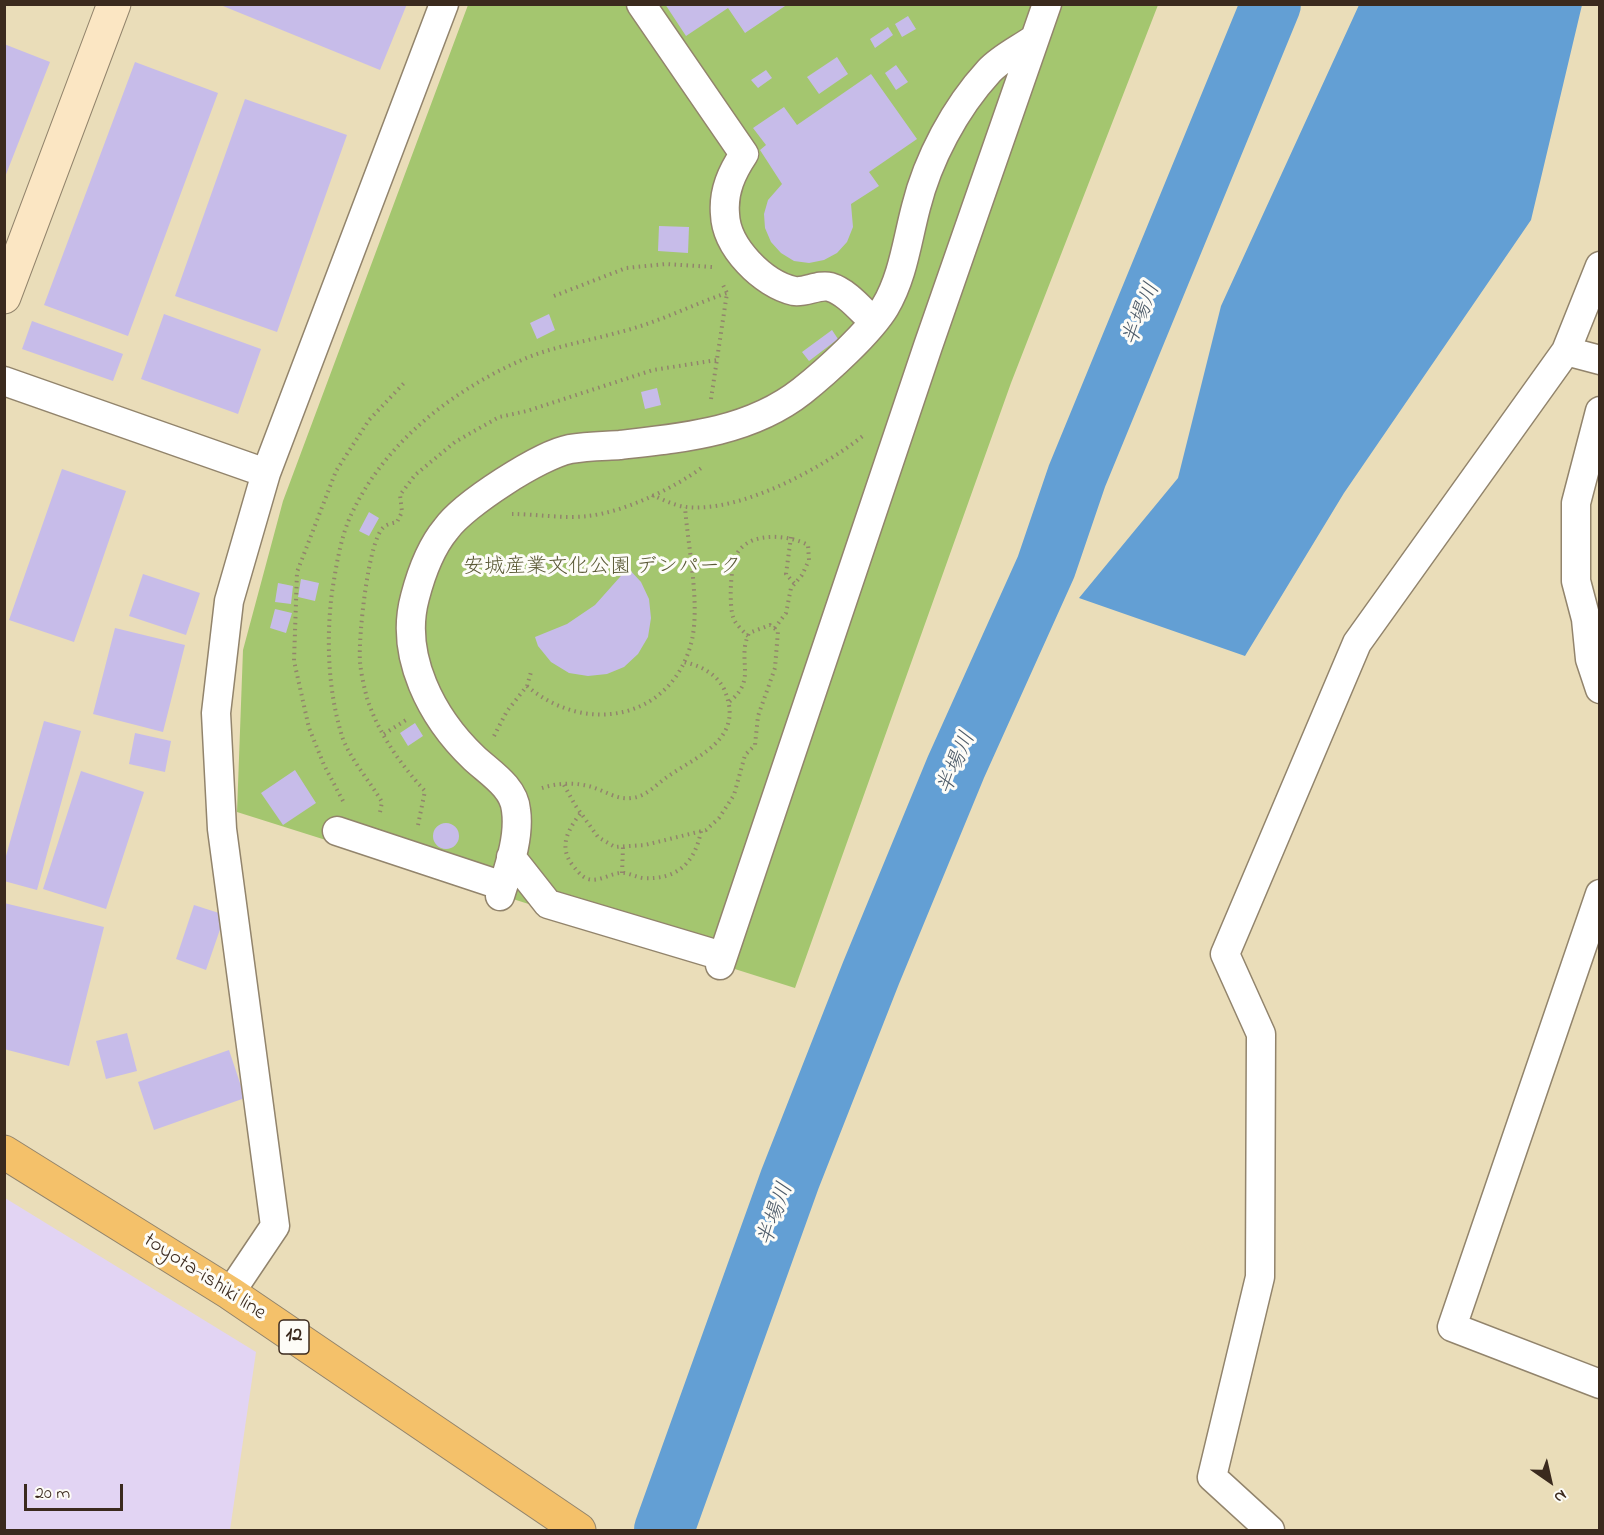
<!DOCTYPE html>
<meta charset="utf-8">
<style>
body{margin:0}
#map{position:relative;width:1604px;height:1535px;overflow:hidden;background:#eaddb9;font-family:"Indie Flower",sans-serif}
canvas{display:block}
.frame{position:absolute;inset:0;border:6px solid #3b2a1e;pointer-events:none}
.north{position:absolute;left:1520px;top:1451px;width:60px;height:60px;-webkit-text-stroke:4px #fdfcf7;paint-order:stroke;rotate:146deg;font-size:16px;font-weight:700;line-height:24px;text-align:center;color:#3b2a1e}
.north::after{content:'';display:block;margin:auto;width:21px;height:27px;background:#3b2a1e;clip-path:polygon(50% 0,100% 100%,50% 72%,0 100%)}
.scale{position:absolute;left:24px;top:1484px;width:99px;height:27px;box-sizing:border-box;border:3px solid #3b2a1e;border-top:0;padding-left:8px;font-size:18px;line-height:21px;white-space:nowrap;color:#3b2a1e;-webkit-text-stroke:4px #fdfcf7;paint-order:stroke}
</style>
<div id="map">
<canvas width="1604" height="1535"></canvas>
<div class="frame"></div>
<div class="north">N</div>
<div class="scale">20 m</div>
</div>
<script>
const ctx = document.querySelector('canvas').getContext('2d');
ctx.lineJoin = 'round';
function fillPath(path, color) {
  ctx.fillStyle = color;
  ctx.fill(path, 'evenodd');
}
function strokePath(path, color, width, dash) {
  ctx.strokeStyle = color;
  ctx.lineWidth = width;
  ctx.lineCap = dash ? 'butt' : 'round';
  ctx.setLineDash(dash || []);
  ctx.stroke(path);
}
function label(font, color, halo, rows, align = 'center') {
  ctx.font = font + ' "Indie Flower","Klee One",sans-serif';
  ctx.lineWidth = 6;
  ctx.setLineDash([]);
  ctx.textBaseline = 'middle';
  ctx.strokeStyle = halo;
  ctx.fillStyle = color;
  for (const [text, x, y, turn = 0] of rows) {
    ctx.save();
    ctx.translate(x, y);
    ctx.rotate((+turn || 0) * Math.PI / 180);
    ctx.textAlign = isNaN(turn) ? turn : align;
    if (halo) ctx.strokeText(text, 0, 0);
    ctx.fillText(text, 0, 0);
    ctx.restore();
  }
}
fillPath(new Path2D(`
 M5,1198L256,1352L230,1530H5Z`), '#e2d4f3');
fillPath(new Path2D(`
 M468,5H1158L1011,383L795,988L237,812L243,650L283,501Z`), '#a4c66f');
fillPath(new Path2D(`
 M1359,5H1582L1531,220L1344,493L1245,656L1079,598L1178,478L1221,306Z`), '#639fd4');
strokePath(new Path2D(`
 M664,1530L790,1179L871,973L956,767L1046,567L1077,476L1271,4`), '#639fd4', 60);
fillPath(new Path2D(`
 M218,4H407L380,70Z
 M665,4H788L745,33L728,8L686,36Z
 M908,16L916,29L902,37L895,24Z
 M888,27L893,35L875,48L870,39Z
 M4,44L50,62L5,177H4Z
 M837,57L848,74L819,94L807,77Z
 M135,62L218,93L128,336L44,305Z
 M896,65L908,82L896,90L885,73Z
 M766,70L772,78L758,88L751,80Z
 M871,74L917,139L869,172L879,186L851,204L853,227L847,242L837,253L824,260L809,263L794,261L781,253L771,242L765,228L764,214L768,200L782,184L760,150L766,145L753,128L784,107L797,125Z
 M245,99L347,135L277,332L175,296Z
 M659,226L689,227L688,253L658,251Z
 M164,314L261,349L238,414L141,379Z
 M549,314L555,330L537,339L530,323Z
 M32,321L123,354L113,381L22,349Z
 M832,330L838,339L809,361L802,352Z
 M657,388L661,405L645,409L641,392Z
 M62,469L126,491L74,642L9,620Z
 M369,512L379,518L369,536L359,531Z
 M628,568L641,582L649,599L651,618L648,637L638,654L624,667L607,674L588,676L569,673L551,662L538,646L535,637L567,624L595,605Z
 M143,574L200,593L186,635L129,616Z
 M301,579L319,583L315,601L298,597Z
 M278,583L293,586L291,604L275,602Z
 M275,609L292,613L286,633L270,628Z
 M115,628L185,645L163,732L93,714Z
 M44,721L81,731L37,890L4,881V863Z
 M415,723L423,736L408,746L400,733Z
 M135,733L171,741L165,772L129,764Z
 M295,770L316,803L283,825L261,793Z
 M81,771L144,792L106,909L43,889Z
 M433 836a13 13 0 1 1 26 0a13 13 0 1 1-26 0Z
 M4,903L104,927L69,1066L4,1049Z
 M194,905L225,915L206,970L176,959Z
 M127,1033L137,1071L106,1079L96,1041Z
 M229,1050L245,1098L154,1130L138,1082Z`), '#c7bce9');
const street = new Path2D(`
 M641,4L744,154C732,172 723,191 725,214C726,247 763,284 794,291C805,293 819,284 830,287C847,292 861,310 873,321
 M1566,351L1600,360
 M4,381L266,473
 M1600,411L1576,503V581L1586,619L1590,659L1600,689
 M337,831L503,886
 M511,857L548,904L722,956
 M1600,894L1452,1327L1600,1384
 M500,896C508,870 520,838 516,810C514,787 490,773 474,758C432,718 399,656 415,597C421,574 431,547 446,529C464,504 540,455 570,449C586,446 604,446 620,445C683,438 750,432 802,391C826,372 870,332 885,307C903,277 907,241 916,207C928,159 955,108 989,71C1001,58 1020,49 1034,39
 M720,965L928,346L1047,4
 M230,1293L275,1226L222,829L216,713L229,601L266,473L444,4
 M1270,1530L1212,1477L1260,1277L1261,1034L1225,954L1357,643L1566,351L1600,266`);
const secondary = new Path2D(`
 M4,297L114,4`);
const primary = new Path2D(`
 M4,1152L230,1293L579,1530`);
strokePath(street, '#92846c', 31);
strokePath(secondary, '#92846c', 35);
strokePath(primary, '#92846c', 35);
strokePath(new Path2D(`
 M554,296L626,268L666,264L712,267
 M711,399L727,293L722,283
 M652,495C662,499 675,506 686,507C740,513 823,468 864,435
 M512,514C535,514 566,519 588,516C624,512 675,488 704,466
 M791,537L786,574L794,583
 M748,636C743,631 735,624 733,617C729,604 730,564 738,552C752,531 789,535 808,545L809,560L802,575L791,588L786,613L774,629
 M527,686C585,736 673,720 692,640C700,602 688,547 685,507
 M384,734L406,720
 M494,736L507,711L527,686L531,672
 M564,785L575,805L598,837L615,847L645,845L706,830L719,818L734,795L745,755L755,745L758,716L775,668L778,631L770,625L749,633C736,661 758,679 729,702
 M542,788C557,783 576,782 592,787C605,791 617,800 631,798C647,797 657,783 670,775C703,753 745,737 724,689C716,673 699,665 683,662
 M343,801L324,765L309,728L294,661L297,572L336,471L369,420L406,381
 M380,812L382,802C371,783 348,756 342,736C328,691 326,639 332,592C336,568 340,540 350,517C384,443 451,391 524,359C555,346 588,341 620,332C657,323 691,305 727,293
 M580,814C567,831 558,848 574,867C578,872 582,877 588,879C599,882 609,874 620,873C628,872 635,877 643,878C677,880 695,863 701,831
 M418,825L425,791C401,765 378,733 367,698C364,687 361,673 360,662C358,641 368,538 384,527C387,524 393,523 397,522L402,512L400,495L415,475L455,442L499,417L527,411L653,370L717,360
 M622,873L623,847`), '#92846c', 4, [1.5, 4.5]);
strokePath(street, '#fff', 28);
strokePath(secondary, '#fbe6c3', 33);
strokePath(primary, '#f4c16a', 33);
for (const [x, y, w] of [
 [294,1337,30]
]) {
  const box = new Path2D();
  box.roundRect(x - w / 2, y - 17, w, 34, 4.5);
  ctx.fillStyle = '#fdfcf7';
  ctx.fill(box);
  strokePath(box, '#3b2a1e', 1.5);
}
label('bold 20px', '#3b2a1e', null, [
 ["12",294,1337]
]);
label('21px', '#5a5936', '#fdfcf7', [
 ["安城産業文化公園 デンパーク",602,569]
]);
label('21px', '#3b2a1e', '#fdfcf7', [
 ["toyota-ishiki line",204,1278,33]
]);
label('italic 22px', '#4b5967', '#fdfcf7', [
 ["半場川",1143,315,-68],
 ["半場川",958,764,-67],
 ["半場川",777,1215,-70]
]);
</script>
